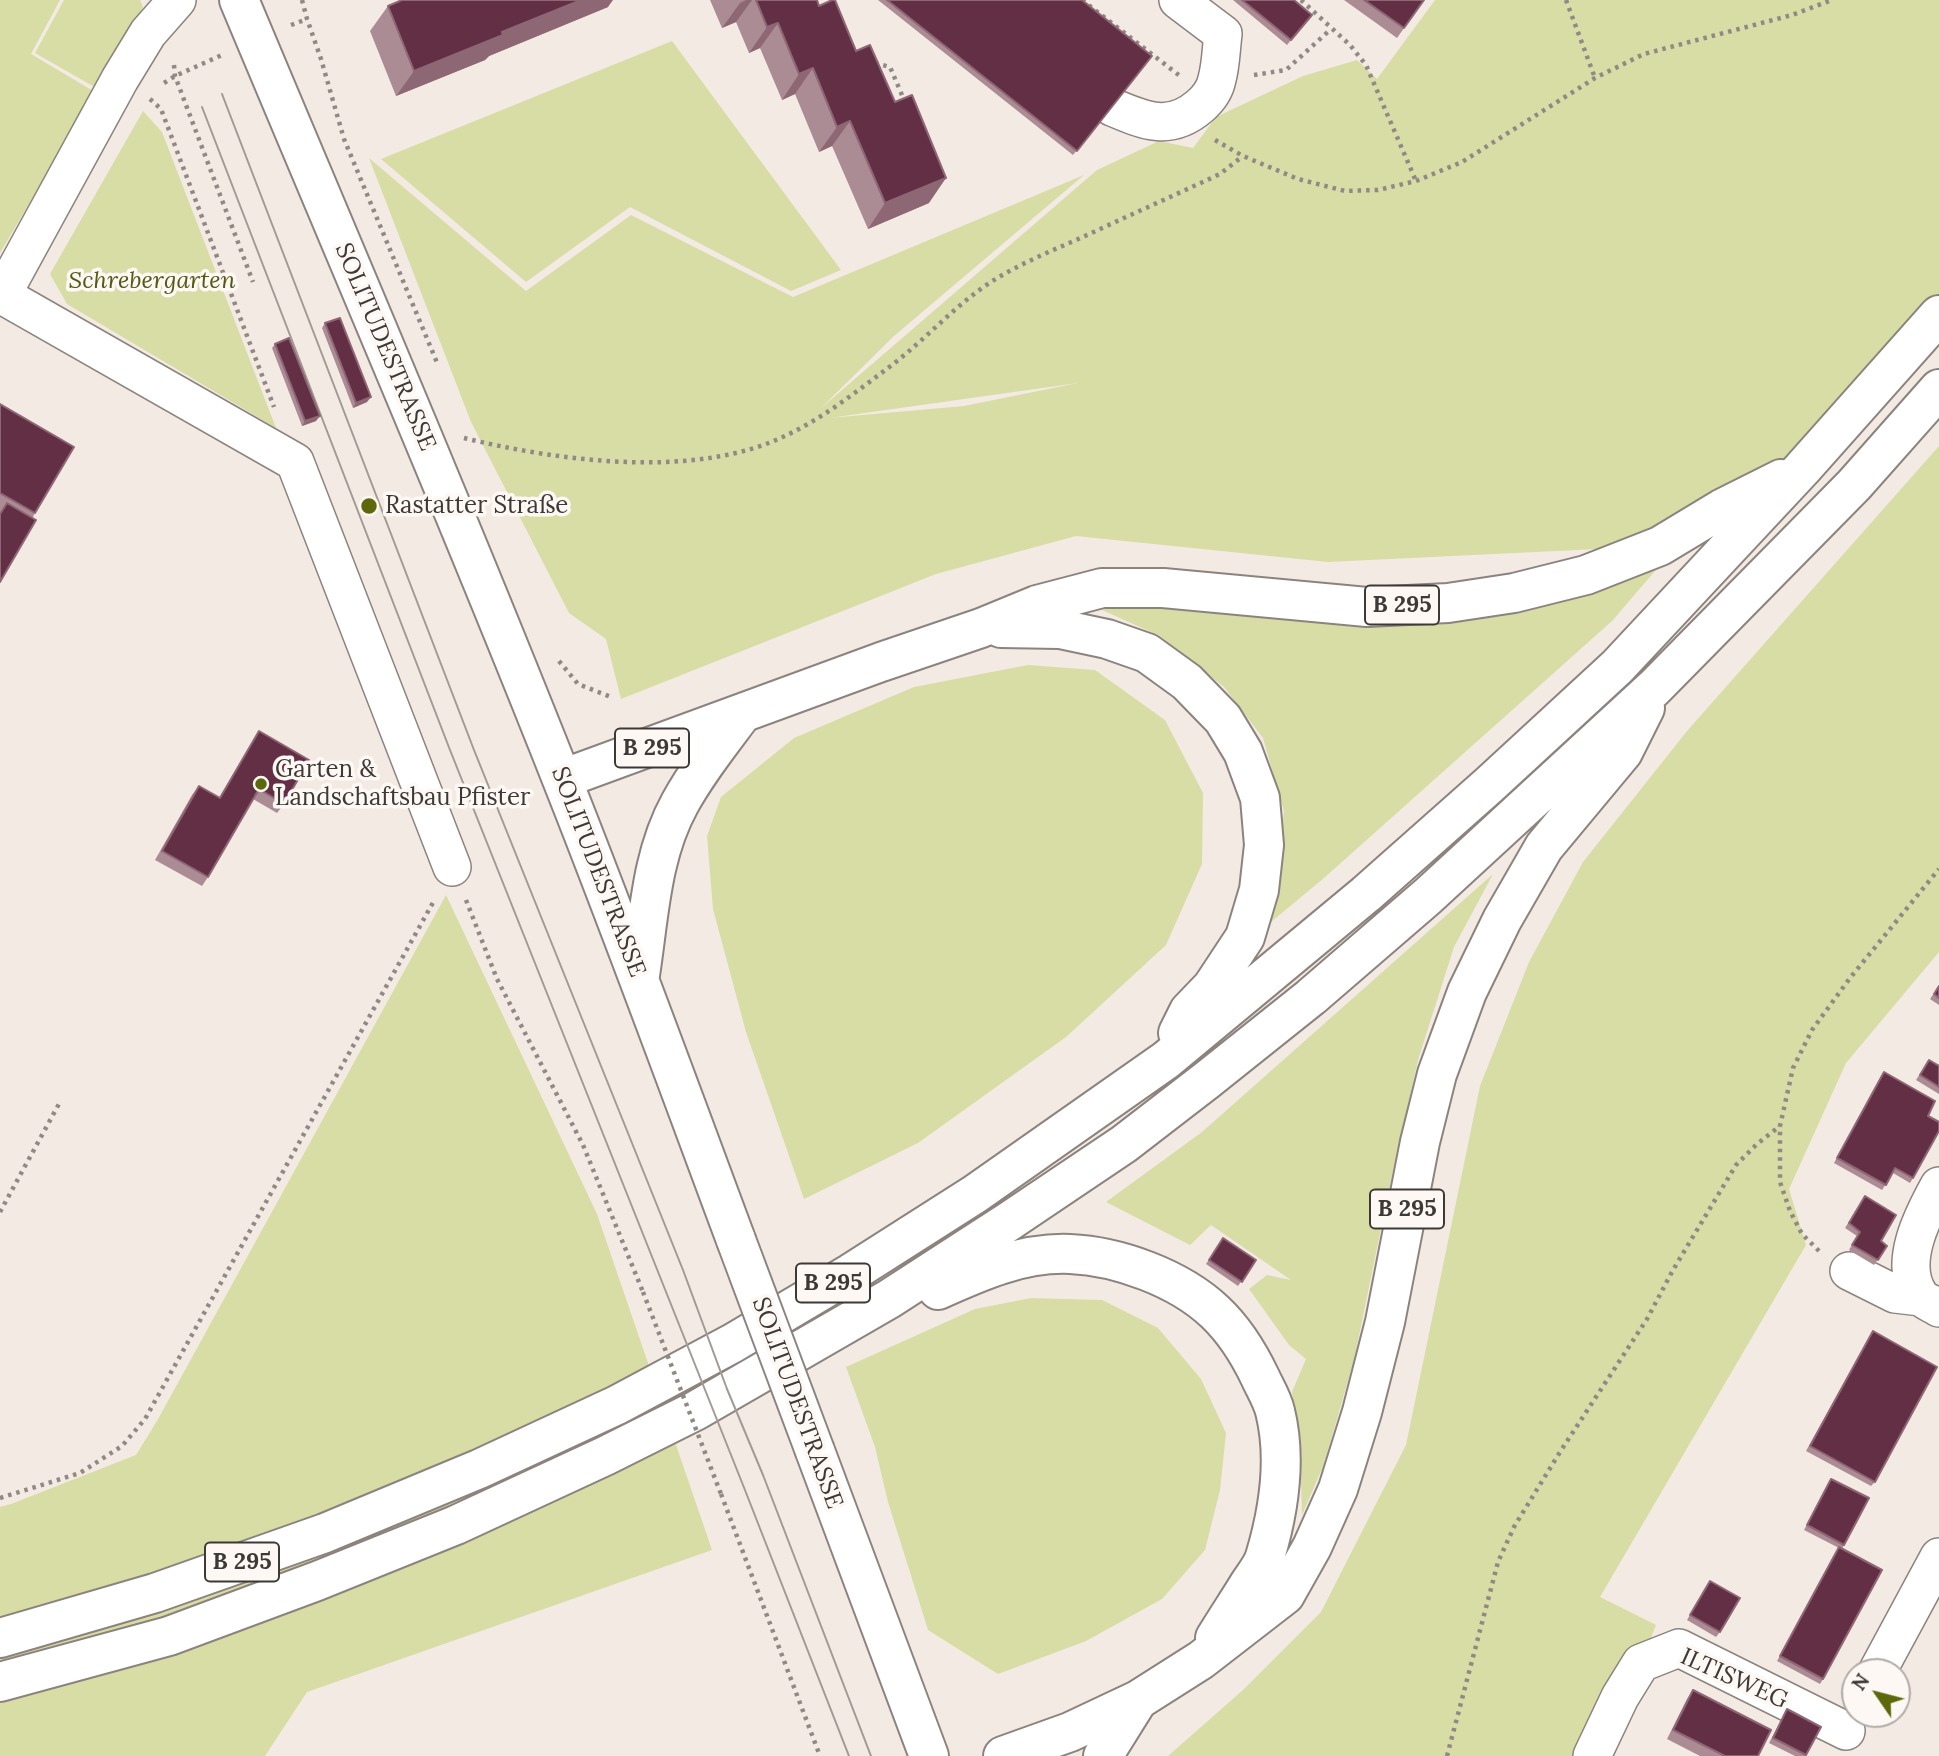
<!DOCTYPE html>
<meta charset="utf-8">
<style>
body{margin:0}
#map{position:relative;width:1939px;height:1756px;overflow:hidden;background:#f4eae4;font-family:Lora,serif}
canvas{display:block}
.north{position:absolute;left:1841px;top:1658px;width:70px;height:70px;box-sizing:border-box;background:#fef8f4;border:2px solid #b1aca8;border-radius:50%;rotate:305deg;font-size:19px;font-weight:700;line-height:28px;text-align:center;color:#3d3936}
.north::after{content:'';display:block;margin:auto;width:24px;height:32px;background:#5d670b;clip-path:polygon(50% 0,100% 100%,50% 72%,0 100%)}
</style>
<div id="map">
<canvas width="1939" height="1756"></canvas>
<div class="north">N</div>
</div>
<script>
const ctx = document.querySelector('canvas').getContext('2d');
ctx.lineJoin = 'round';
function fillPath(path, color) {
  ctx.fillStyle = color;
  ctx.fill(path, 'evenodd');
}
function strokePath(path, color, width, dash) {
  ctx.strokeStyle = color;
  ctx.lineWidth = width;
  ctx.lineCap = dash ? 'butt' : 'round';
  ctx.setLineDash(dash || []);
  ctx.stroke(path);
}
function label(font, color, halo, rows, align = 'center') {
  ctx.font = font + ' Lora,serif';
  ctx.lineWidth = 7;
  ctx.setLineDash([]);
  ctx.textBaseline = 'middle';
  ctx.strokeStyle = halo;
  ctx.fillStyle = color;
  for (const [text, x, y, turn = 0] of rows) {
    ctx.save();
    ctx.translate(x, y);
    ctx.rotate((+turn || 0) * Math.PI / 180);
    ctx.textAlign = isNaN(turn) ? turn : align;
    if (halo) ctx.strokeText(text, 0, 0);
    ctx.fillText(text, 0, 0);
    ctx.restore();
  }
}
fillPath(new Path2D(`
 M0,0H60L31,54L95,92L0,253Z
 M64,0H140L143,7L98,89L35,53Z
 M1435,0H1939V293L1802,469L1660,546L1328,562L1076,536L936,574L621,699L606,639L569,613L471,422L369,158L526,291L631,215L793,297L1084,175L894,336L820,409L1097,170L1159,141L1193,148L1216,117L1303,76L1357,60L1377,79ZM1078,383L964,406L829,418Z
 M672,41L841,270L791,291L630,207L526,282L381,159Z
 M143,111L162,132L276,428L67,304L50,274Z
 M1939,446V952L1846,1063L1789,1189L1806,1245L1600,1597L1656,1625L1641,1663L1596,1756H1168L1243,1690L1321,1612L1406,1445L1480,1086L1529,962L1583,862L1687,731Z
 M1661,564L1612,621L1324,878L1265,927L1275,886L1284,811L1263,738L1224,687L1160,636L1102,610L1136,601L1388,620L1462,621L1575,595Z
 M1028,665L1095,670L1165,720L1203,793L1202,864L1166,945L1066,1037L918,1143L804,1199L746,1032L713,909L707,836L721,797L794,738L914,687Z
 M1493,874L1454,947L1418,1060L1391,1180L1354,1360L1324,1464L1302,1515L1300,1450L1292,1392L1306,1359L1289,1345L1249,1289L1267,1275L1291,1280L1211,1225L1190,1245L1106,1202L1202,1132Z
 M446,895L597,1214L712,1550L307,1692L265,1756H0V1507L11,1504L136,1455L157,1421Z
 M1031,1298L1102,1300L1158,1328L1201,1379L1226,1433L1220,1490L1205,1550L1162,1599L1086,1641L998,1674L928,1630L888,1502L875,1447L846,1367L975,1309Z`), '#d7dda4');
const minor = new Path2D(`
 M177,0L148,33L120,79L2,295L295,462L452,867
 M1112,107C1145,121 1170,132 1200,106C1208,99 1215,90 1217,79C1221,65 1221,49 1223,34L1178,0
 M1939,1186C1923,1215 1897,1264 1920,1296C1924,1301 1933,1304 1939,1308
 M1849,1271L1895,1294L1921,1297
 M1877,1672L1939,1557
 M1592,1756L1620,1697L1641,1663L1679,1648L1846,1731`);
const major = new Path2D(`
 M239,0C348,260 459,519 563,782C623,933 679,1087 736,1240
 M1001,628L1060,629L1107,639L1147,653L1187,682L1223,719L1243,752L1260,798L1264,845L1259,890L1245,937L1212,987L1189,1011L1178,1033
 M562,779L881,662L981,628L1037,605L1102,588H1163L1367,607L1448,603L1514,593L1586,575L1660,546L1723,508L1781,479
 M640,975C649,917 651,855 680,803C697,772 720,743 741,715
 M938,1290C980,1271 1023,1252 1070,1254C1118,1256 1179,1278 1215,1312C1233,1329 1249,1354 1260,1377C1265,1388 1272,1399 1275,1411C1287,1459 1279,1510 1265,1557C1262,1567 1254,1576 1249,1584C1238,1602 1226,1620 1215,1638
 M815,1451L929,1756
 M0,1638L155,1593L325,1533L479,1469L617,1405L733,1343L851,1273L975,1194L1166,1060L1366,894L1489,785L1617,667L1802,469L1939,315
 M0,1682L169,1636L317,1581L456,1525L605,1456L695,1411L889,1299L1008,1222L1124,1144L1207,1080L1311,997L1428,896L1655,687L1854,485L1939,389
 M1003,1756L1070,1732L1138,1700L1201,1660L1285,1595L1312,1547L1338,1489L1362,1412L1385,1322L1420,1142L1437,1074L1467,992L1502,920L1544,847L1623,752L1645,708
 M1103,1756L1138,1700`);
strokePath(minor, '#8d837e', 40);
strokePath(major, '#8d837e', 42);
strokePath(new Path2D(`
 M302,0L307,19L321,59L344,139L438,365
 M1082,0L1180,76
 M1301,0L1350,45L1366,65L1416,181
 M1566,0L1595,78
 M291,25L307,19
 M875,63L890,67L905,102
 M174,65L175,76L253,282
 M1254,75L1286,70L1331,29
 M164,83L175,76L222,55
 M150,99L161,109L274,407
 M1215,140L1243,156L1298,179L1345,191L1378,190L1416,181L1462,162L1595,78L1644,54L1792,15L1832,0
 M464,438C559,461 696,480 787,435C823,418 856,392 888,368C927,339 957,302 999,277C1026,261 1056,249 1085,236C1130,215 1175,195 1220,174L1243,156
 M559,661L578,684L611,697
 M466,900L497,979L583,1145L643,1292
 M0,1212L60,1102
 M1819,1251L1802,1234L1790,1211L1780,1182V1126L1793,1068L1812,1030L1850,978L1939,869
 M721,1494L820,1756
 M0,1498L80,1473L122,1446L145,1419L435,899
 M1447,1756L1498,1562L1514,1527L1560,1452L1647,1319L1673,1270L1736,1165L1757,1144L1780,1126`), '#908985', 4.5, [3.5, 5]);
strokePath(minor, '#fff', 37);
strokePath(major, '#fff', 38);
strokePath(new Path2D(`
 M222,94L474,750L683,1270L727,1389L763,1475L871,1756
 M202,107L450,750L743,1485L849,1756`), '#a19a95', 2);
const majorBridge = new Path2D(`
 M736,1240L815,1451`);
strokePath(majorBridge, '#8d837e', 42, []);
strokePath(new Path2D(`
 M643,1292L721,1494`), '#908985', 4.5, [3.5, 5]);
strokePath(majorBridge, '#fff', 38);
fillPath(new Path2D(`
 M710,0H817L819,6L856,51L929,203L868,229L832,146L819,152L795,94L782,100L760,48L749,53L736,22L722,28Z
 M878,0H1082L1152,56L1073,155Z
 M1233,0H1294L1308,19L1287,45Z
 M1344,0H1424L1397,38Z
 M388,6L608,7L489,56L485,60L396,96L370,31Z
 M325,323L367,402L353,408L322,328Z
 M275,344L316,421L302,426L272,348Z
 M0,404L35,513L0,582Z
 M259,731L284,804L277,813L253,799L208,877L202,886L155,860L192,795L199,786L219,798Z
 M1939,986V1005L1930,999Z
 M1929,1060L1939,1066V1094L1916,1080Z
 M1884,1072L1928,1116L1913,1178L1910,1183L1893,1173L1882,1190L1834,1163Z
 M1865,1196L1881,1241L1887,1246L1874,1265L1849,1250L1857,1236L1845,1228Z
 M1223,1238L1256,1260L1238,1286L1206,1264Z
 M1873,1331L1875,1482L1871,1486L1806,1451Z
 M1831,1479L1844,1545L1842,1549L1823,1679L1820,1684L1777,1661L1839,1548L1804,1530Z
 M1707,1585L1720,1632L1716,1637L1687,1620Z
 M1693,1690L1758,1756H1700L1667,1739L1687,1699Z
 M1787,1709L1821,1727L1805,1756H1795L1769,1743Z`), '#ac8c94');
fillPath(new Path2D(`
 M581,0H613L608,7L489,56L485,60L396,96L414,71L502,32Z
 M746,0H752L736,22L722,28L740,3Z
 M778,23L760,48L749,53L767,27Z
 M813,68L795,94L782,100L799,74Z
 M850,121L832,146L819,152L837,127Z
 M946,178L929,203L868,229L885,203Z
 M371,397L367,402L353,408L356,403Z
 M320,416L316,421L302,426L305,421Z`), '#8e6775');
const building = new Path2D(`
 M402,0H581L502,32L503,35L414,71L388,6Z
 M756,0H817L819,6L832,0H835L856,51L870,45L895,102L912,95L946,178L885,203L850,121L837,127L813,68L799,74L778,23L767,27Z
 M887,0H1082L1152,56L1077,151Z
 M1242,0H1294L1312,15L1291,40Z
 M1364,0H1424L1404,28Z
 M340,318L371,397L356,403L325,323Z
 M289,338L320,416L305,421L275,344Z
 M0,404L74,447L35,513L0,493Z
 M7,503L36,520L0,582V514Z
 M259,731L309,760L284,804L259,789L208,877L162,851L199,786L220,798Z
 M1939,986V998L1934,994Z
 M1929,1060L1939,1066V1087L1920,1075Z
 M1884,1072L1935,1101L1928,1116L1939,1122V1131L1913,1178L1895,1168L1886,1185L1837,1158Z
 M1865,1196L1896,1215L1881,1241L1887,1246L1878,1260L1852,1245L1860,1232L1849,1223Z
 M1223,1238L1256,1260L1242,1282L1209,1260Z
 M1873,1331L1937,1367L1875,1482L1810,1446Z
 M1831,1479L1869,1498L1844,1545L1807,1525Z
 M1839,1547L1882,1570L1823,1679L1780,1656Z
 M1710,1581L1740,1598L1720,1632L1690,1615Z
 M1693,1690L1771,1730L1758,1756H1725L1673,1730Z
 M1787,1709L1821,1727L1806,1755L1773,1738Z`);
fillPath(building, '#632f45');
strokePath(building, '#8e6775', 2);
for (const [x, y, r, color] of [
 [369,506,9,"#5d670b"],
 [261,784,7,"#5d670b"]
]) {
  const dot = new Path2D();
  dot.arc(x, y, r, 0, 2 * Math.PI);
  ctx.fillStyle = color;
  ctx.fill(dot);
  strokePath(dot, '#fef8f4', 2.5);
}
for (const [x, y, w] of [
 [1402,605,74],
 [652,748,74],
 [1407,1209,74],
 [833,1283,74],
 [242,1562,74]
]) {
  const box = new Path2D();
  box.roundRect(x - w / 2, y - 19.5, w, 39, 5);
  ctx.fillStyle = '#fef8f4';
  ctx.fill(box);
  strokePath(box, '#3d3936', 2);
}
label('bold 23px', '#3d3936', null, [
 ["B 295",1402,605],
 ["B 295",652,748],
 ["B 295",1407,1209],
 ["B 295",833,1283],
 ["B 295",242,1562]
]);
label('italic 24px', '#545914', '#fef8f4', [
 ["Schrebergarten",152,281]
]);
label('24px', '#3d3936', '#fef8f4', [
 ["SOLITUDESTRASSE",385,347,67],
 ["SOLITUDESTRASSE",598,872,69],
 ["SOLITUDESTRASSE",797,1403,70],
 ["ILTISWEG",1734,1679,24]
]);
label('24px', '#3d3936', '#fef8f4', [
 ["Rastatter Straße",385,506],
 ["Garten &",275,770],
 ["Landschaftsbau Pfister",275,798]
], 'left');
</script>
